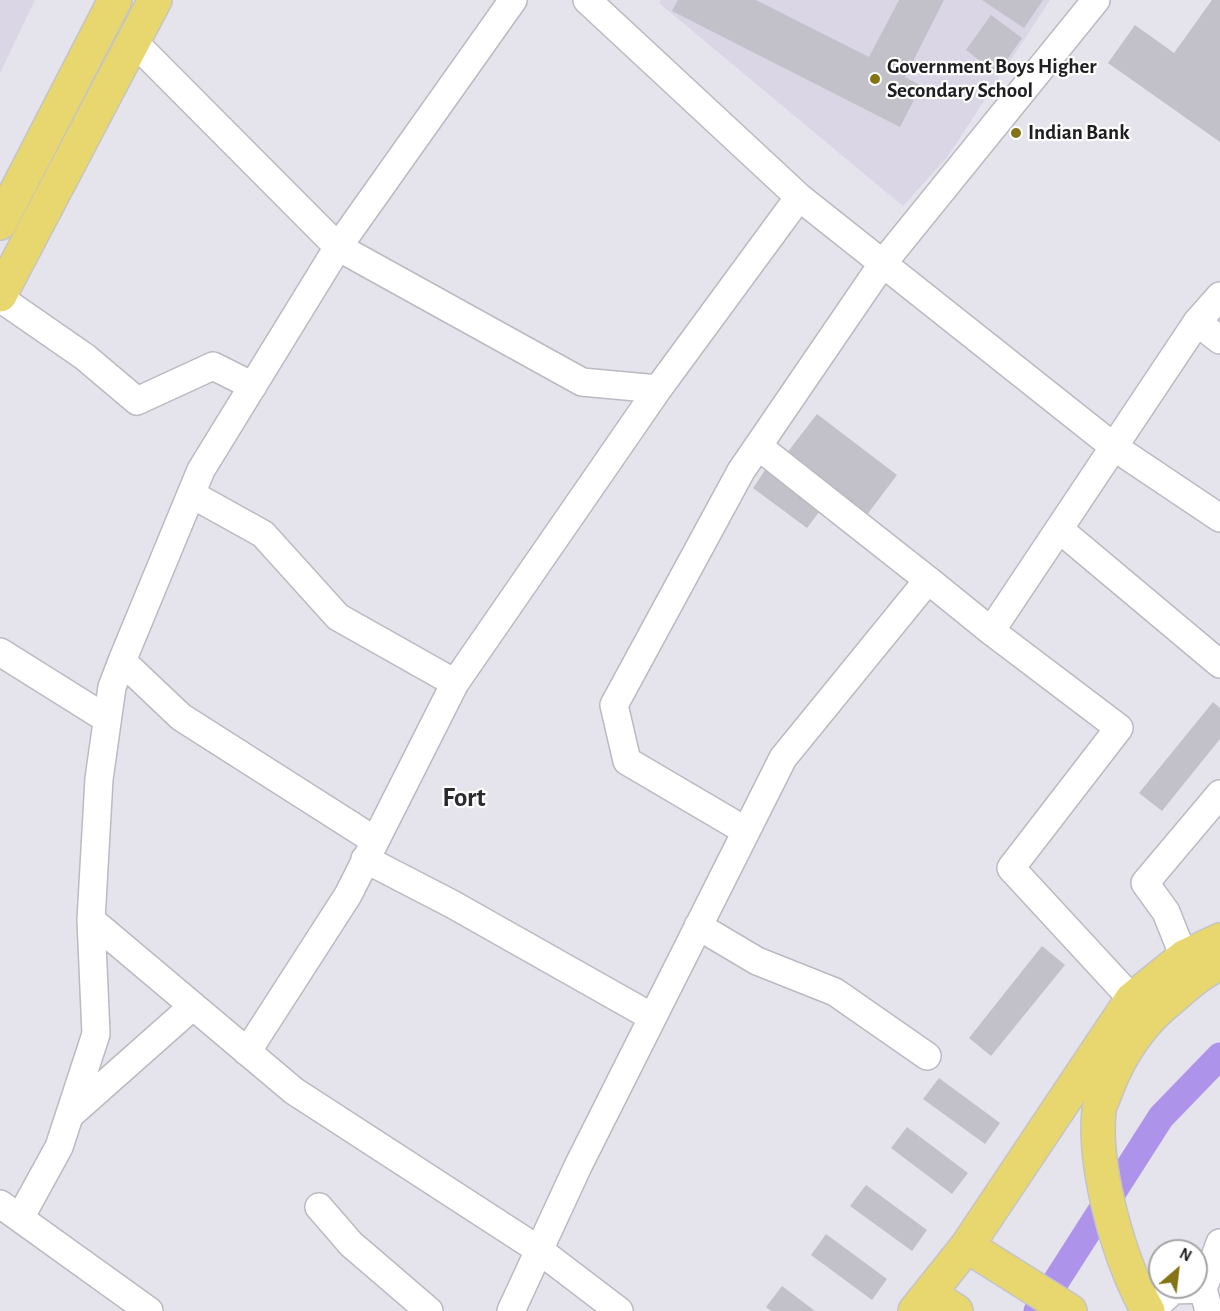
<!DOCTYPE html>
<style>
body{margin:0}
#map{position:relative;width:1220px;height:1311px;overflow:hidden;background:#e5e3ec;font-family:"Alegreya Sans",sans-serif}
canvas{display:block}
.north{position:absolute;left:1148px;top:1239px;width:60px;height:60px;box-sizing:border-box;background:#fff;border:2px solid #a5a5a6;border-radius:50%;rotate:28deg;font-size:16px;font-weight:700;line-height:24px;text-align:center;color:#1f1e21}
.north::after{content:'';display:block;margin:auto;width:21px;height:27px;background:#857416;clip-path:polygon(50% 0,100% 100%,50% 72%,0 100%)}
</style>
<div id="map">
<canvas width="1220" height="1311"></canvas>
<div class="north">N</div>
</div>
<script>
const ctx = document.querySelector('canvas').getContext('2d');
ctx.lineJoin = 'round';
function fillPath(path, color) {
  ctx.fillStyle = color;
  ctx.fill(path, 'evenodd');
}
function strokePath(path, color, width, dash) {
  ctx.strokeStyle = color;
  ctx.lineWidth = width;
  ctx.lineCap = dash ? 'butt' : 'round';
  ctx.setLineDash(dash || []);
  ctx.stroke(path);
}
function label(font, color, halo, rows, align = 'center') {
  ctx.font = font + ' "Alegreya Sans",sans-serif';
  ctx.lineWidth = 4.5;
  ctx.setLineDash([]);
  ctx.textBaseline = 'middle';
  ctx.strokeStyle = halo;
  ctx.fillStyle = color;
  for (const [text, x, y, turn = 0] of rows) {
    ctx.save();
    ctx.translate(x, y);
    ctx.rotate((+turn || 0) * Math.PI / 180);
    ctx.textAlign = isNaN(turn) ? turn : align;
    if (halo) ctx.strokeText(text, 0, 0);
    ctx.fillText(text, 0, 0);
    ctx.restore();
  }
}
fillPath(new Path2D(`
 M0,0H35L0,73Z
 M661,0H1050L948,156L903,206L659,3Z`), '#dad6e6');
strokePath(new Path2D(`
 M1037,1311L1161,1117L1220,1056`), '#ad93e9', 27);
fillPath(new Path2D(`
 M678,0H756L869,57L899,0H944L905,77L921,86L900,127L672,11Z
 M982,0H1043L1024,28Z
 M1212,0H1220V142L1108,63L1135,25L1174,53Z
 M991,15L1022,38L997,74L966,50Z
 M817,414L897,475L863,520L783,458Z
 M770,463L825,504L807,528L753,488Z
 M1213,702L1220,708V739L1162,811L1139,793Z
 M1042,946L1065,965L991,1056L969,1038Z
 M939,1078L1000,1123L985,1144L923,1099Z
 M907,1127L968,1173L952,1194L891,1148Z
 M866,1185L927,1230L912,1251L850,1206Z
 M826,1234L887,1279L872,1300L811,1255Z
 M782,1286L815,1311H771L766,1307Z`), '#c2c0c8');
const minor = new Path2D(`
 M587,0L799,197L1114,447L1220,518
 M134,42L338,247L582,382L658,389L799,197
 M0,298L85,357L137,401L213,366L253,386
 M1197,322L1220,340
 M758,446L928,580
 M191,494L263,534L338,617L455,683
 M1059,529L1220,664
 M991,631L1119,728L1011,868L1132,999
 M0,652L107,719
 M122,661L181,717L374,840
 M746,831L627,761L614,705L741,471L883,263L1096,0
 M365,859L452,904L652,1017
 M91,920L294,1091L539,1250L619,1311
 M698,926L757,961L835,992L927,1056
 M1184,957L1166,912L1145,883L1220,794
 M247,1052L348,895L455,683L658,389
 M70,1115L193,1006
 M0,1204L149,1311
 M319,1207L351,1244L429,1311
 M20,1218L59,1147L96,1034L91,920L99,779L112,687L122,661L201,470L338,247L513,0
 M511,1311L578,1166L783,758L928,580L991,631L1197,322L1220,296
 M1151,1311L1173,1290L1203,1289
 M1209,1311L1203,1289L1220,1243`);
const primary = new Path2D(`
 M0,223L115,0
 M0,295L155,0
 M967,1246L1070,1311
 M929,1294L956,1311
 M915,1311L967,1246L1132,999L1184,957L1220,940
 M1148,1311C1119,1260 1093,1168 1099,1110C1100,1103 1105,1095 1107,1088C1121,1052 1141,1022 1172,998C1187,985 1202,971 1220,964`);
strokePath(minor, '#bbb9c2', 30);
strokePath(primary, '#c5c4c5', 36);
strokePath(minor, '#fff', 27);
strokePath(primary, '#e8d76e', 33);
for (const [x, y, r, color] of [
 [875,79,6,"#857416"],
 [1016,133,6,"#857416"]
]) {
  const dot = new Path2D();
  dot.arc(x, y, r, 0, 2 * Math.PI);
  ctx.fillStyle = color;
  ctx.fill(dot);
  strokePath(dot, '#fff', 2);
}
label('bold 21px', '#1f1e21', '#fff', [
 ["Government Boys Higher",887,67],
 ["Secondary School",887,91],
 ["Indian Bank",1028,133]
], 'left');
label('bold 27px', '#2a292f', '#fff', [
 ["Fort",464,798]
]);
</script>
